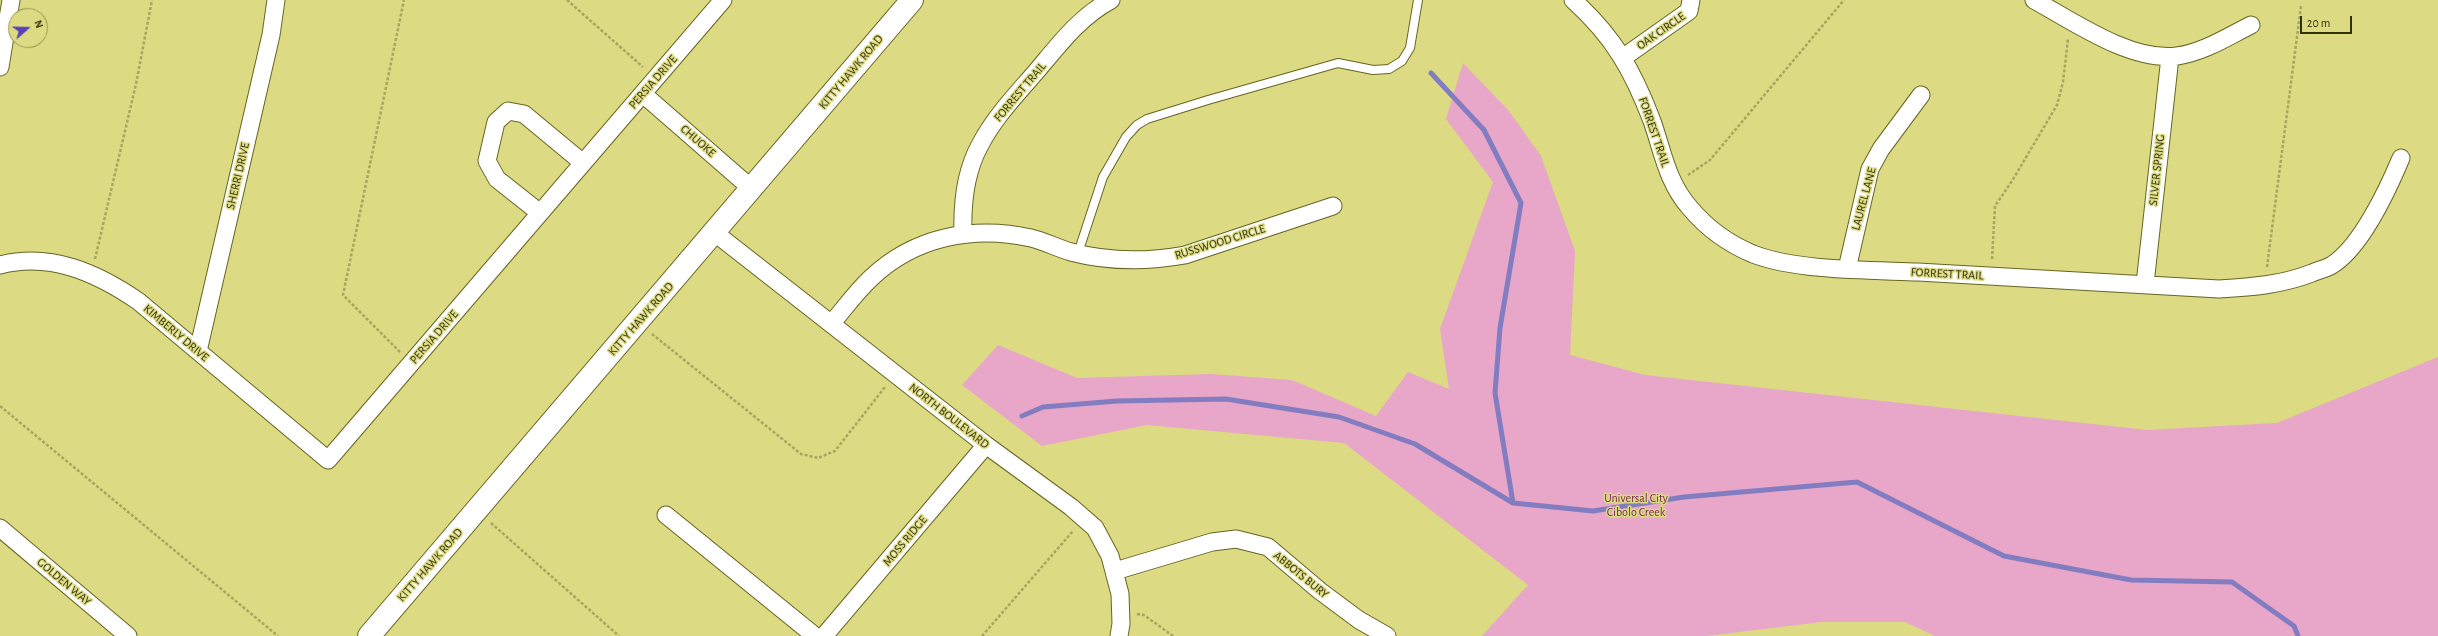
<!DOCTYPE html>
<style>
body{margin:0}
#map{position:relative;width:2438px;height:636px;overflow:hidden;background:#dcda83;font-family:"Alegreya Sans",sans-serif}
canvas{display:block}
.north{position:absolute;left:8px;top:8px;width:40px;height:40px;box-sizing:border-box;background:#dcda83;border:1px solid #989653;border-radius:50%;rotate:70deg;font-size:11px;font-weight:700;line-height:16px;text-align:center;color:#32310b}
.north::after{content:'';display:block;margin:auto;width:14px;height:18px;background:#5a41b9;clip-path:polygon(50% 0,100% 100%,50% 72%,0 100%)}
.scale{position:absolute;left:2300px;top:16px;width:52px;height:18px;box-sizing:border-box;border:2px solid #32310b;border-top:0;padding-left:5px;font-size:12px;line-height:14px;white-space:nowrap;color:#32310b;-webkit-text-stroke:3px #dcda83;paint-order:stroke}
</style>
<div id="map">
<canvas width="2438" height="636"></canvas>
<div class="north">N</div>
<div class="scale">20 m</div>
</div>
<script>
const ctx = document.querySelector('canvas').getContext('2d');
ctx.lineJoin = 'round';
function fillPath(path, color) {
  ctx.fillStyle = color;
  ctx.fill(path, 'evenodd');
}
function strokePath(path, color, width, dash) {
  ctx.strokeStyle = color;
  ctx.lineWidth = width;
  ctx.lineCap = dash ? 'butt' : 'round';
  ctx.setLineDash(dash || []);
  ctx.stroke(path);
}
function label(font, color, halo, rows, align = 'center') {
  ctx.font = font + ' "Alegreya Sans",sans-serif';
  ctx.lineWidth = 3;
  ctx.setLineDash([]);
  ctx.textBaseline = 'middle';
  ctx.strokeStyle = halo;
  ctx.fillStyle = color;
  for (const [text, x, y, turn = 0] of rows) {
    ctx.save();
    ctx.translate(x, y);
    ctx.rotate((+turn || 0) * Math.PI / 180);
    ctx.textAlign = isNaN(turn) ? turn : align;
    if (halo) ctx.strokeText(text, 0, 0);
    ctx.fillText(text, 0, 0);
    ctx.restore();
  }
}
fillPath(new Path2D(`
 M1463,63L1509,111L1541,156L1575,251L1570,355L1645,375L2147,430L2277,423L2438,357V636H1935L1905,622H1821L1707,636H1482L1528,585L1344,443L1147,425L1042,446L962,385L998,345L1077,378L1211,374L1292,380L1376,416L1408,372L1449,389L1440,329L1493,182L1446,119Z`), '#e8a6c8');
strokePath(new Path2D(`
 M1431,73L1484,130L1521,203L1500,328L1495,393L1513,503
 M1022,416L1043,407L1117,401L1226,399L1339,417L1415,444L1513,503L1593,511L1684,497L1857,482L2004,556L2131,580L2232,582L2294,626L2298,636`), '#827cc1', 5);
const lane = new Path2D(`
 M1078,253L1103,177L1126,137L1137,125L1147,119L1208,100L1338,63L1373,70L1389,69L1402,61L1410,48L1418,0`);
const street = new Path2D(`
 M1573,0C1614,37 1633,71 1652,121C1663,152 1667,182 1690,208C1706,227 1729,244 1753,254C1797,271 1870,270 1918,272C2018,278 2119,283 2219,289C2252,287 2281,285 2312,273C2318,270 2326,269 2332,265C2361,247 2388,189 2401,158
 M2034,0C2074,22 2131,62 2177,56C2204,52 2227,37 2251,25
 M1624,57L1689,11L1691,0
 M0,67L11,0
 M643,94L752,189
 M540,213L497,179L487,161L496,122L508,111L524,114L583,163
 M715,233L986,445L1071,507L1095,528L1110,556L1120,594L1121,624L1119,636
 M963,234C962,204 965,172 980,145C994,118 1015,96 1035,73C1058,46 1079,17 1111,0
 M0,265C51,252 97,273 138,301L328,460L723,0
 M1847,269L1870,169L1881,149L1921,95
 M2145,284L2170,57
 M831,324C844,309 856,292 871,278C914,237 973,225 1031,238C1044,241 1057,248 1071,252C1109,262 1146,262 1185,255L1333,206
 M198,351L271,35L276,0
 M666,515L815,636
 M0,528L128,636
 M1115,571L1212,542L1236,539L1268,547L1320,591L1359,620L1387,636
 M824,636L986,445`);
const secondary = new Path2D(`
 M369,636L912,0`);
strokePath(lane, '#676522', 10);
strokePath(street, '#676522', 19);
strokePath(secondary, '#676522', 24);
strokePath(new Path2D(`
 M567,0L643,67
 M1688,175L1710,160L1844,0
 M95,259L136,84L152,0
 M1992,259L1995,206L2012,181L2057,105L2063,82L2068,39
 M2267,267L2301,6
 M652,334L801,454L818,458L835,451L885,387
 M400,352L343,295L404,0
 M0,406L278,636
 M491,523L619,636
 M1137,614L1144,615L1173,636
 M982,636L1073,531`), '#a7a55e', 2.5, [3, 2]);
strokePath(lane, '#fff', 8);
strokePath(street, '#fff', 17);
strokePath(secondary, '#fff', 22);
label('12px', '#32310b', '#dcda83', [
 ["OAK CIRCLE",1661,31,-35],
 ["KITTY HAWK ROAD",851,72,-50],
 ["PERSIA DRIVE",653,82,-49],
 ["FORREST TRAIL",1020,92,-50],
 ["FORREST TRAIL",1654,132,71],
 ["CHUOKE",698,141,41],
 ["SILVER SPRING",2157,170,-84],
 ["SHERRI DRIVE",238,176,-77],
 ["LAUREL LANE",1864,199,-75],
 ["RUSSWOOD CIRCLE",1220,242,-17],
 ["FORREST TRAIL",1947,274,3],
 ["KITTY HAWK ROAD",641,319,-49],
 ["KIMBERLY DRIVE",176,333,40],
 ["PERSIA DRIVE",434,337,-49],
 ["NORTH BOULEVARD",949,416,38],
 ["MOSS RIDGE",905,541,-50],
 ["KITTY HAWK ROAD",430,565,-49],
 ["ABBOTS BURY",1301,575,39],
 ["GOLDEN WAY",64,582,40]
]);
label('12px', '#7c2559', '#dcda83', [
 ["Universal City",1636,498],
 ["Cibolo Creek",1636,512]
]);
</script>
